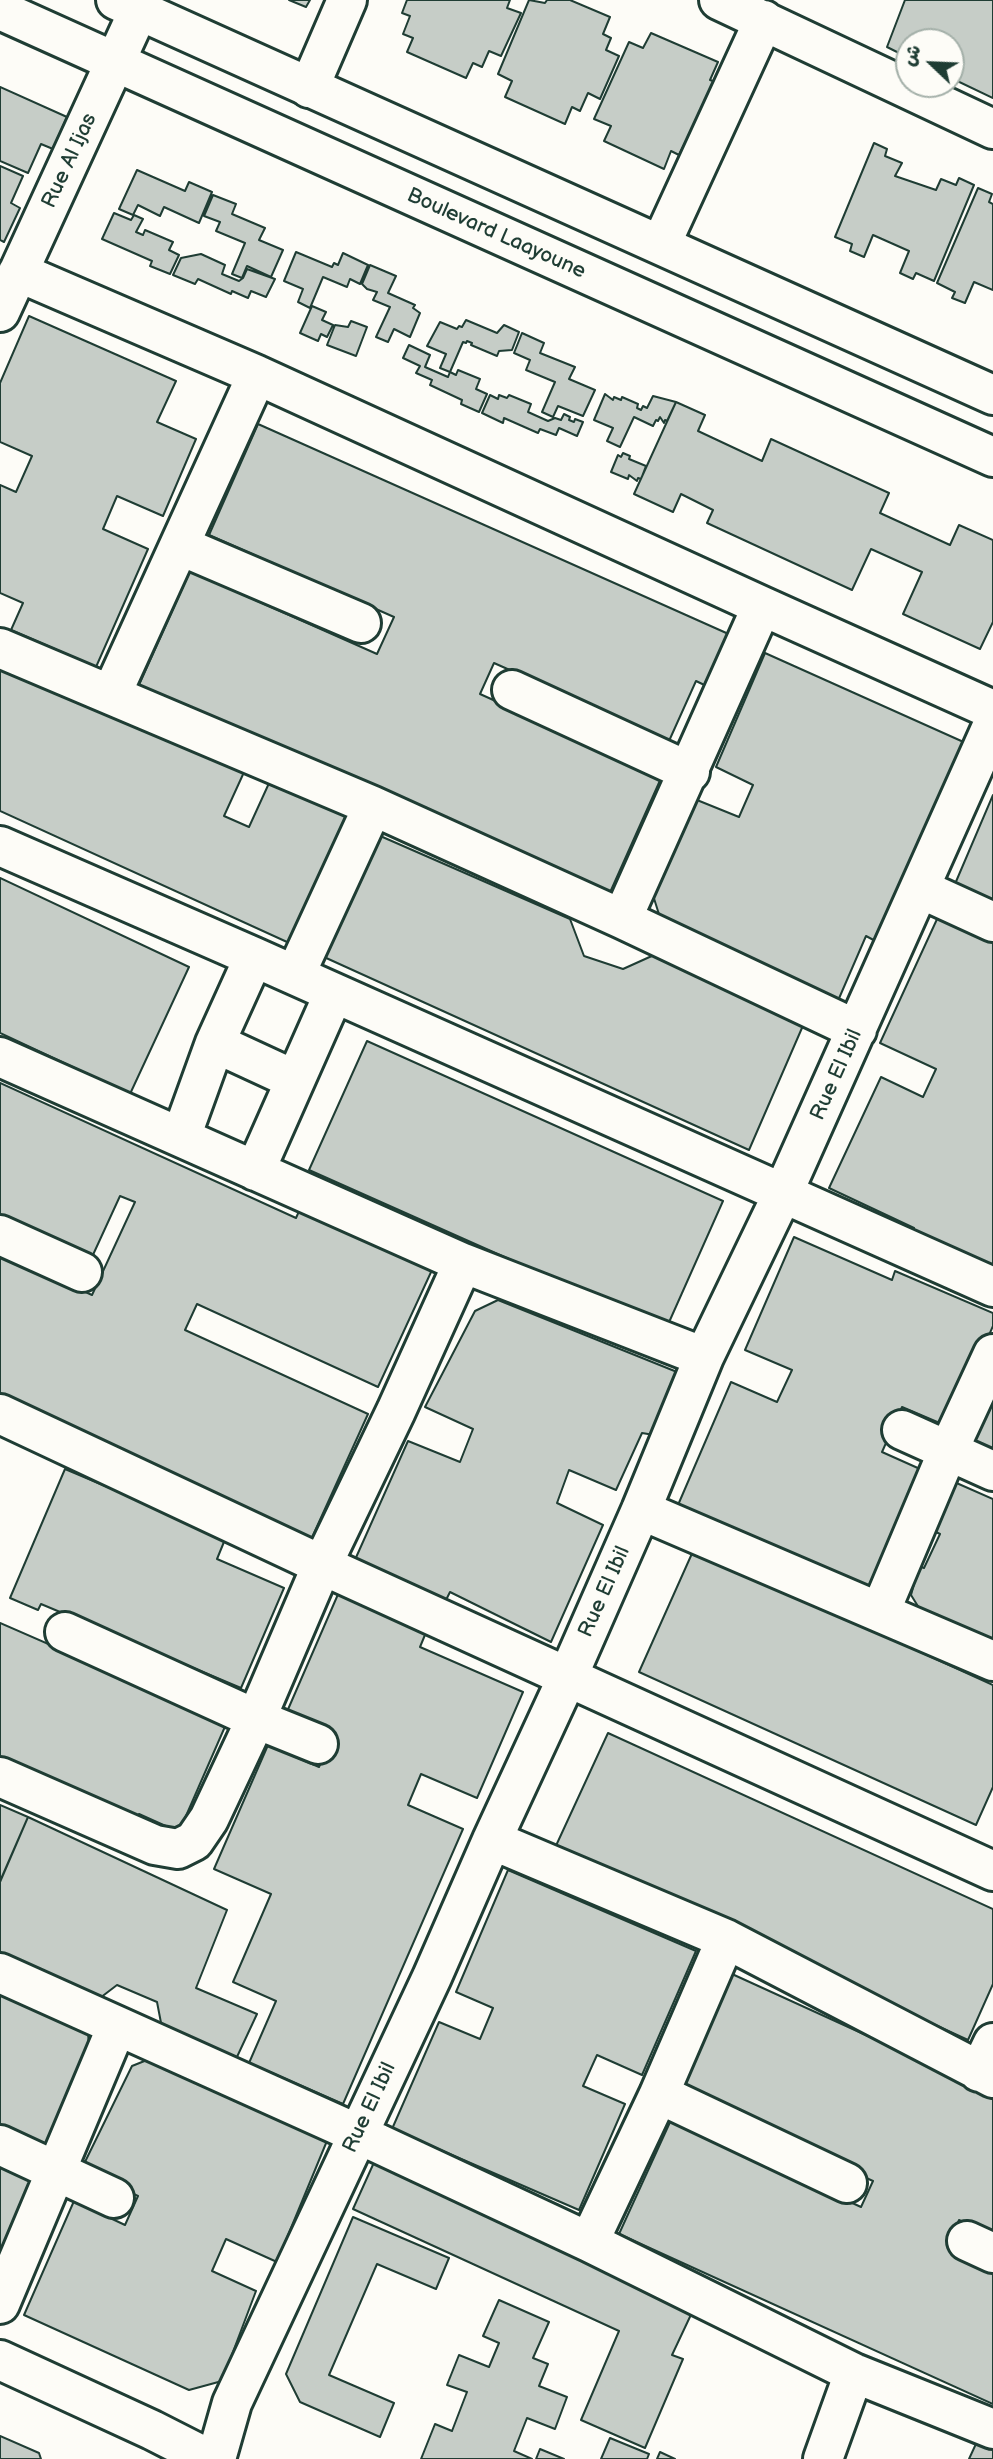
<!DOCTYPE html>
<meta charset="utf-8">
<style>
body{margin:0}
#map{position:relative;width:993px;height:2459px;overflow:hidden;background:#fdfcf7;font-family:"Balsamiq Sans","Playpen Sans Arabic",sans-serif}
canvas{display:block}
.north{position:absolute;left:895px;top:28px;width:70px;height:70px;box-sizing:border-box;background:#fdfcf7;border:2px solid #a4b0a9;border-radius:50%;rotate:293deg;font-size:19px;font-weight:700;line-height:28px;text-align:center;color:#1f3d34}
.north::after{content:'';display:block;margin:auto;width:24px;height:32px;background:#1f3d34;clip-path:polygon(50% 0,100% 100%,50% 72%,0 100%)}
</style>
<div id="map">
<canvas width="993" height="2459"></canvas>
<div class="north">ش</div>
</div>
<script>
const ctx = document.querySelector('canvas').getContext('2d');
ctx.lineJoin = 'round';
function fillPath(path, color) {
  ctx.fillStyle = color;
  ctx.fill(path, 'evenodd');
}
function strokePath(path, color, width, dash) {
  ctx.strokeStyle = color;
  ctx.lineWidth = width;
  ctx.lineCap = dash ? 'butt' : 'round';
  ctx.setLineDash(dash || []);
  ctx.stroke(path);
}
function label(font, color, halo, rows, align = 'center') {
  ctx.font = font + ' "Balsamiq Sans",sans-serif';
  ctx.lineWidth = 7;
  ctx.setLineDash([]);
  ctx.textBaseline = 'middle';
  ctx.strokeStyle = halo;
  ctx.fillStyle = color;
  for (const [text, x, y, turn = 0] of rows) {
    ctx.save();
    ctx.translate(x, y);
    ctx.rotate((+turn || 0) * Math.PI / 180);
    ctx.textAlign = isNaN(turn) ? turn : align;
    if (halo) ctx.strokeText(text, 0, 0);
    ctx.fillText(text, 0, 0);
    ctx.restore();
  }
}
const building = new Path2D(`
 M289,0H310L306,7Z
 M407,0H510L507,8L521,13L501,56L489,51L482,67L473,63L466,78L407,52L413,38L403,34L410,16L402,13Z
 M529,0L545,3L547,0H570L610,17L603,34L611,38L606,50L619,56L600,99L588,93L580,111L572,107L565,124L505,97L512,81L498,74Z
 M905,0H993V98L951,78V42H909V58L887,47Z
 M651,33L718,62L710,80L719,83L703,146L687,139L679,155L671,151L664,169L604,141L611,126L594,119L629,42L643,48Z
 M0,87L67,117L53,149L41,144L28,173L0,161Z
 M874,143L887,149L885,156L902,163L895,176L936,190L941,179L956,185L959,178L974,185L934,281L916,273L913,279L900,273L909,251L873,235L864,257L850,251L852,244L835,237Z
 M0,166L23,176L11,203L20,208L4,242L0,240Z
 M137,170L185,191L189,182L212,192L199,223L164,207L160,216L138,205L133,215L119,209Z
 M978,188L992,194L989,202L993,204V290L974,282L965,303L952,298L955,292L937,283Z
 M213,195L236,204L232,214L265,228L259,240L283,250L271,277L247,266L242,278L232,274L245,243L216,231L220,222L204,216Z
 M114,213L131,220L134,215L143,219L136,232L143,235L145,230L173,242L169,250L179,255L170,274L150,266L152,261L102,239Z
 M296,252L332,267L334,263L338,265L343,253L368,265L360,284L350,279L347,287L323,277L310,308L298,302L303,289L284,281Z
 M201,254L225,265L222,274L239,281L243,278L247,269L275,279L266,297L251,291L248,298L232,291L231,294L198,279L195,284L173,275L181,258Z
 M370,265L396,276L388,293L415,305L413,308L420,313L410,337L394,329L388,342L376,337L390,307L373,300L377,292L367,289L362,284Z
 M312,306L326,312L322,320L333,325L327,337L321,334L318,341L300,333Z
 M29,316L176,381L157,422L196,439L163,516L117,496L103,529L148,549L96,667L11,630L23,603L0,593V485L16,492L32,456L0,442V383Z
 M466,320L497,333L504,325L519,332L512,350L499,351L497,356L471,345L472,343L467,341L466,343L463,342L450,372L440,368L446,354L427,346L440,322L457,329L459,326L462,327Z
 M351,321L367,327L356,356L327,345L335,325L348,327Z
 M522,333L544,343L540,353L575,367L569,379L595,390L583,416L558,406L553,417L542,412L555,382L526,370L530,360L514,353Z
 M409,345L430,355L425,367L448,377L450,372L456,375L458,370L480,379L476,389L487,394L479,412L461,404L462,400L430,385L432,380L416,373L420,366L403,358Z
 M605,394L613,400L614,397L621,400L622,397L638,404L637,408L641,410L643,406L647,408L653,396L676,402L667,421L665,420L664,423L660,417L658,421L656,420L653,426L634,417L620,447L607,441L613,428L594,420Z
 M490,395L498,399L499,395L507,398L509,395L531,404L528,412L548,421L555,418L561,420L564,414L570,417L569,420L574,422L575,419L583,422L577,436L559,428L556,435L540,429L538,433L504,418L503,423L482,413Z
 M676,402L705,415L698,431L762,461L771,439L889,493L880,513L950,545L959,525L993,540V622L980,649L903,614L922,572L871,549L852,590L707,523L713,510L681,494L673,512L634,494Z
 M258,424L742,640L719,692L696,681L669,741L494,663L480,694L662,776L608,897L138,687L190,571L377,654L394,617L209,535Z
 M623,453L630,456L629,459L646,466L641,479L638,478L637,481L629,475L628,479L611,472L618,455L621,457Z
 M765,653L968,744L881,944L866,936L837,1003L662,924L652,892L692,798L739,817L753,785L716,767Z
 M0,658L245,770L224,816L249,827L270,781L356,819L298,947L0,811Z
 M993,795V910L952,891Z
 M378,835L570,919L584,956L623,969L654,955L805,1021L749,1150L324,957Z
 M0,878L189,967L130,1094L0,1033Z
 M938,917L993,942V1277L909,1238L914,1228L829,1188L881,1077L923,1097L936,1069L880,1043Z
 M367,1041L723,1201L666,1329L309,1170Z
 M0,1083L296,1218L300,1209L432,1270L378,1387L197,1304L185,1330L368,1414L310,1542L0,1399V1253L92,1295L135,1202L120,1196L92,1257L0,1216Z
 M794,1237L892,1280L895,1271L993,1313V1326L949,1427L902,1407L882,1452L929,1473L878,1592L678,1505L731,1382L777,1402L792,1370L745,1350Z
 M498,1300L682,1374L654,1435L642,1433L616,1490L569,1470L557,1503L603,1525L551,1642L450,1592L445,1602L354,1562L408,1441L460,1462L473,1429L425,1407L475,1311Z
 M993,1392V1463L966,1451Z
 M65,1469L226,1537L217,1559L284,1588L241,1688L41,1604L38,1610L10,1598Z
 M952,1481L993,1499V1644L924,1616L911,1595L919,1566L924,1568L940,1534L930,1529Z
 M694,1549L993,1685V1787L976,1825L639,1672Z
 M339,1592L427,1630L420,1647L523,1692L477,1798L421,1774L408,1805L463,1829L343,2104L249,2063L276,2001L233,1982L271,1894L214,1869L268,1745L319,1767L333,1735L286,1714Z
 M0,1623L227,1722L179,1832L139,1814L134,1826L0,1767Z
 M608,1733L993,1909V1984L968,2040L554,1850Z
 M0,1805L28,1817L1,1879L0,1878Z
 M28,1817L227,1910L196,1988L257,2014L236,2059L162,2028L157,2002L117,1985L100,1998L0,1952V1882Z
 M508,1870L696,1951L642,2075L597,2055L583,2086L625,2104L579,2210L392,2129L439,2022L480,2039L493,2008L456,1992Z
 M732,1974L993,2093V2236L959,2220L948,2247L993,2268V2404L619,2234L671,2120L861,2207L873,2181L678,2093Z
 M0,1990L88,2030L89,2051L49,2150L0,2129Z
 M152,2058L329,2136L277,2262L226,2239L212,2271L256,2291L222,2381L189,2390L24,2315L74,2201L125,2225L138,2196L81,2170L132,2066Z
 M376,2158L696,2304L672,2355L683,2359L645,2448L581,2420L619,2331L353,2209Z
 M0,2167L34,2183L0,2258Z
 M353,2217L449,2258L436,2289L377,2264L329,2375L394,2403L380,2437L300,2402L286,2374Z
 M499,2300L549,2322L533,2358L548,2364L539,2386L567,2397L555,2429L527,2418L514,2451L532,2459H421L435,2424L452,2431L467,2392L447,2385L459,2355L489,2367L499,2343L483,2336Z
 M981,2433L993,2438V2459H969Z
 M0,2436L39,2453L41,2459H0Z
 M610,2438L649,2454L647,2459H601Z
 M540,2449L564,2459H536Z
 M660,2452L675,2459H657Z`);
fillPath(building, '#c6cdc7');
strokePath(building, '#1f3d34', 2);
const minor = new Path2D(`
 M719,0L993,129
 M309,88L347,0
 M661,244L764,20
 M18,272L257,375L762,606L993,710
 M0,312L139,10
 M181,546L361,623
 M0,648L373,806L622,919L857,1030
 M512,690L690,772
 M111,695L257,375
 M0,846L254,957L993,1287
 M921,889L993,922
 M622,919L762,606
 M295,975L373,806
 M215,1043L295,1080
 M0,1057L463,1263L396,1411L322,1565L256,1719L209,1819L194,1841L178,1849L155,1845L0,1777
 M181,1137L215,1043L254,957
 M255,1171L334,993
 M0,1235L82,1272
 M463,1263L704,1357
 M0,1414L322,1565L993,1871
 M902,1430L993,1471
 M641,1510L993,1661
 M880,1612L948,1451L993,1354
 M65,1632L256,1719L318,1744
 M492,1840L726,1939L993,2078
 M0,1973L358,2134L589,2242L854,2373L993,2429
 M979,2072L993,2043
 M659,2094L847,2183
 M0,2145L114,2198
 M967,2241L993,2253
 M589,2242L659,2094L726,1939
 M0,2304L117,2026
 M0,2360L152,2430L209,2459
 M216,2459L232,2403L432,1977L492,1840L568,1676L641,1510L704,1357L783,1193L993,724
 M823,2459L854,2373`);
const tertiary = new Path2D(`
 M116,0L993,395
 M0,10L993,457`);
strokePath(minor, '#1f3d34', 44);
strokePath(tertiary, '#1f3d34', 44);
strokePath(minor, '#fdfcf7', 38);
strokePath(tertiary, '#fdfcf7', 38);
label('21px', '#1f3d34', '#fdfcf7', [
 ["Rue Al Ijas",70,161,-65],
 ["Boulevard Laayoune",496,234,24],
 ["Rue El Ibil",837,1075,-66],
 ["Rue El Ibil",605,1592,-66],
 ["Rue El Ibil",370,2108,-65]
]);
</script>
